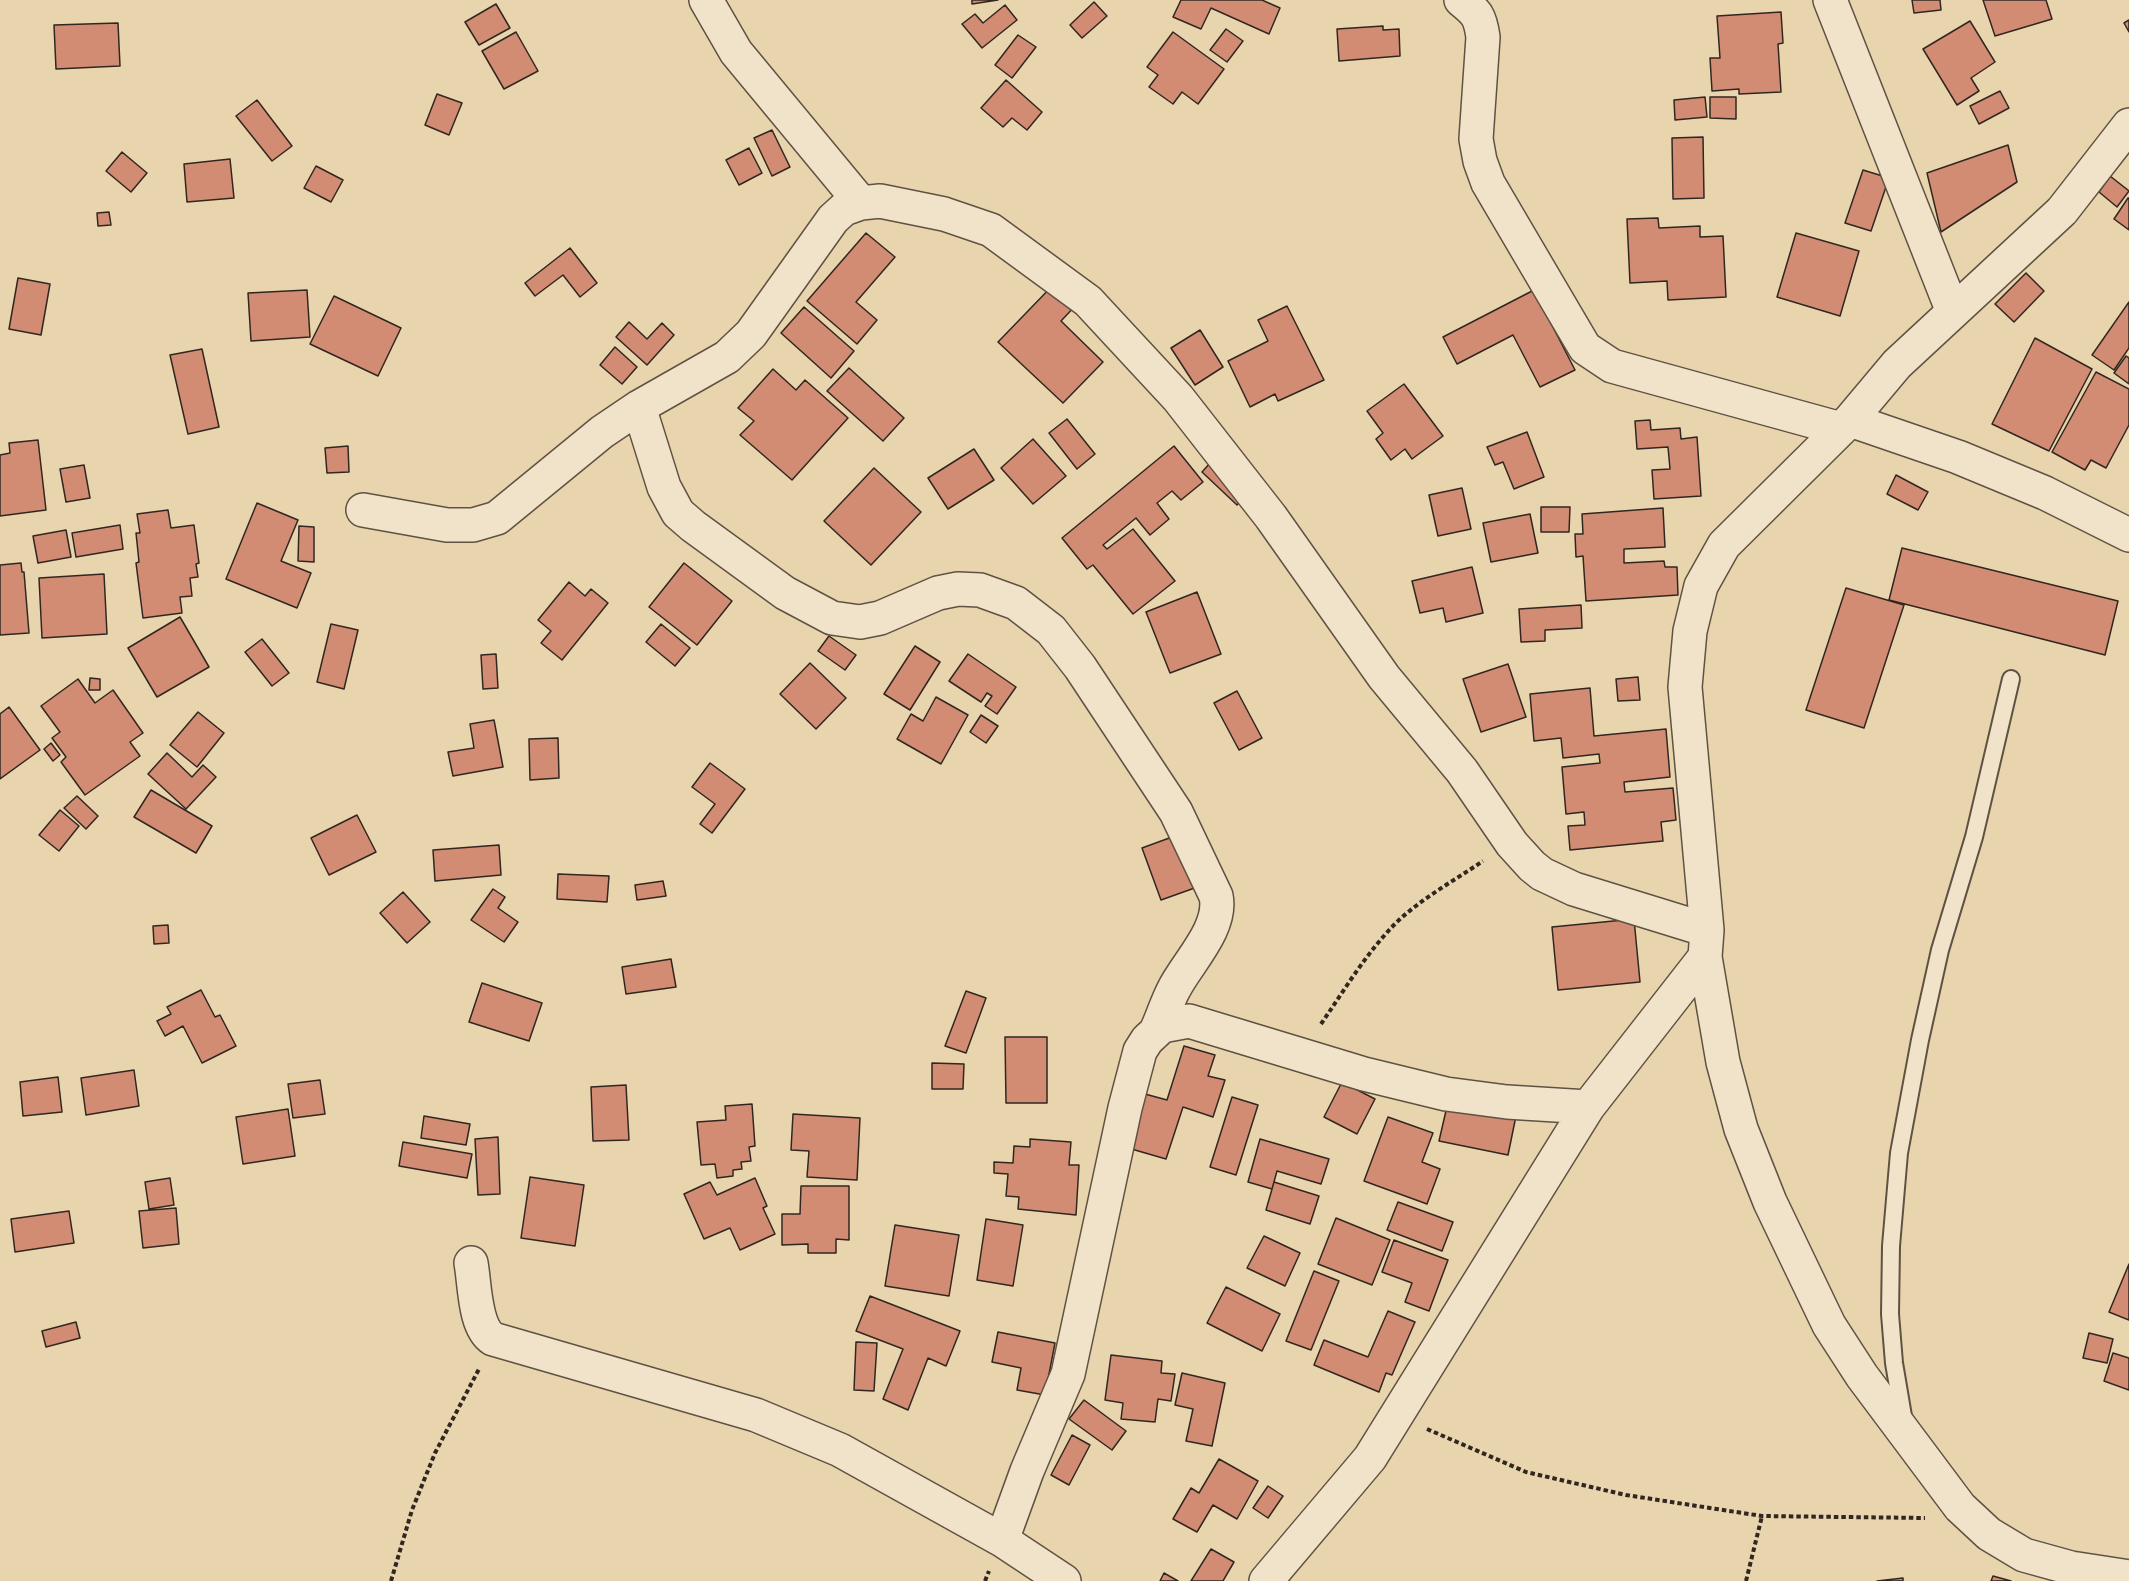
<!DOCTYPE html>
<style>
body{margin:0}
canvas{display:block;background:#e8d4ad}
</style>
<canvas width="2129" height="1581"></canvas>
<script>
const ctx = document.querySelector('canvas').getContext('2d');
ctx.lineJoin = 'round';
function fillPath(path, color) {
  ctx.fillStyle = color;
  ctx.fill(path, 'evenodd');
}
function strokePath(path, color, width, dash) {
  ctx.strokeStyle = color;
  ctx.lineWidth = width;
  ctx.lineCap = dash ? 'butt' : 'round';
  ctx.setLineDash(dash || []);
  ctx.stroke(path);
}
const building = new Path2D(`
 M972,0H998L972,4Z
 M1181,0H1262L1280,8L1269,34L1211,8L1201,29L1173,17Z
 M1912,0H1940L1941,10L1914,13Z
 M1983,0H2046L2052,19L1995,36Z
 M1094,2L1107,16L1082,38L1070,25Z
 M496,4L510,28L479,45L465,22Z
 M1005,5L1017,20L982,48L962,24L975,14L983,23Z
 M1781,12L1783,43L1778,44L1781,92L1739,94V89L1712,91L1710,58H1720L1717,16Z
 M2129,20V32L2124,23Z
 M1970,21L1995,62L1971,78L1979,91L1957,105L1923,49Z
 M118,23L120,66L56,69L54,25Z
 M1383,26V30L1399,29L1400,56L1339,61L1337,29Z
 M1226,29L1243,41L1227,62L1210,50Z
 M516,32L538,71L504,89L482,51Z
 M1173,32L1224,69L1198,104L1182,92L1173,104L1149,87L1158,75L1147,67Z
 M1018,35L1036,47L1012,78L995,65Z
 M1006,80L1042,112L1027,130L1012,118L1003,127L981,108Z
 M2000,91L2009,108L1979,124L1970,106Z
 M437,94L462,103L449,135L425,125Z
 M1705,97L1707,117L1675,120L1674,100Z
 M1710,97H1736V119L1710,118Z
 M257,100L292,146L272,161L236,116Z
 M772,130L790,167L772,176L754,138Z
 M1703,137L1704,198L1673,199L1672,138Z
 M2008,145L2017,182L1941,232L1927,173Z
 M749,148L762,173L739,185L726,160Z
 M122,152L147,173L131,192L106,171Z
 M230,159L234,198L187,202L184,164Z
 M316,166L343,180L331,202L304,188Z
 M1863,170L1889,178L1871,231L1845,223Z
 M2110,176L2129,191L2117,207L2099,192Z
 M2128,198H2129V230L2114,219Z
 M109,212L111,225L98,226L97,213Z
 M1658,218L1659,228L1700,226V237L1723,236L1726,297L1668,300L1667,281L1630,283L1627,219Z
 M866,233L895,257L856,302L877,320L857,344L807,301Z
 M1796,233L1859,251L1840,316L1777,297Z
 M570,248L597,283L580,297L563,275L535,296L525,283Z
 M2026,273L2044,291L2014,322L1995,304Z
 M18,278L50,284L41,335L9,329Z
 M1056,282L1078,303L1061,321L1103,362L1063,403L998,342Z
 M307,290L310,337L251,341L248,293Z
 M1534,290L1575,370L1540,387L1513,335L1457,364L1443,337Z
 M334,296L401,328L378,376L310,344Z
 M2129,302V348L2114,370L2092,355Z
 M1287,306L1324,380L1278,401L1275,394L1250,407L1228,361L1268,341L1258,320Z
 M804,307L854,351L831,378L781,333Z
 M629,322L647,339L662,323L674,335L647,365L616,337Z
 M1200,330L1223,367L1195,385L1171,348Z
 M2035,338L2092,369L2049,451L1992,424Z
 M615,347L637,367L622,384L600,365Z
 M202,349L219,427L188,434L170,355Z
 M2126,356L2129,358V384L2114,373Z
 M849,368L904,418L883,441L827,391Z
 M773,369L796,390L805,380L848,418L792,480L740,435L754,421L738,408Z
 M2096,372L2129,389V425L2106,468L2091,460L2085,470L2052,452Z
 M1404,384L1443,436L1412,459L1405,449L1391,460L1376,439L1383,433L1367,411Z
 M1067,419L1095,454L1077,469L1049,433Z
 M1650,420L1651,430L1680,428L1681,439L1697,437L1701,496L1654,499L1652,470L1670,469L1668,447L1637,449L1635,421Z
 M1527,432L1544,477L1514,489L1503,462L1495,465L1487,447Z
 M1033,439L1066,476L1033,504L1001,468Z
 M38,440L46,510L0,516V455L10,453L9,443Z
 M348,446L349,472L327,473L325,448Z
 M1174,446L1203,482L1181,500L1172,491L1157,503L1169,519L1150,535L1136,518L1103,545L1107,549L1133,529L1175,581L1133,614L1093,565L1087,569L1062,538Z
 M974,449L994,480L948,509L928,478Z
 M1211,462L1247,494L1237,505L1202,472Z
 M84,465L90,498L66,502L60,469Z
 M874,468L921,512L871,565L824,521Z
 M1896,475L1928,492L1918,510L1887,494Z
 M1462,488L1471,529L1438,536L1429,495Z
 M257,503L298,520L281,561L311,573L297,608L226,579Z
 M1541,507H1570L1569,532H1541Z
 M1663,508L1665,547L1624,549V563L1664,561L1665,567H1677L1678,595L1586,601L1583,556L1576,557L1575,534H1583L1582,514Z
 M168,510L171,528L194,525L199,563L196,564L198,577L190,578L192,596L180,597L182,613L143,618L136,563L139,562L136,533H140L137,514Z
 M1530,514L1538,553L1491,562L1483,523Z
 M120,525L123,549L76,557L72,533Z
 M299,526L314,527V562L298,561Z
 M66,530L71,557L38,563L33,536Z
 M1902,548L2118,601L2105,655L1889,600Z
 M21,563L22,572H24L29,633L0,635V565Z
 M684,563L732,601L697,645L649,607Z
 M1472,567L1483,613L1446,622L1443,608L1420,613L1412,581Z
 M104,574L107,634L42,638L39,578Z
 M569,582L585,596L591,589L608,603L562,660L541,643L551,631L538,620Z
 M1846,588L1904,605L1864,728L1806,710Z
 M1197,592L1221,654L1170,673L1146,612Z
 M1581,605L1582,628L1545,630V641L1521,642L1519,609Z
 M180,617L209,667L157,697L128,648Z
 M331,624L358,630L344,689L317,682Z
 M661,624L690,648L675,666L646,642Z
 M829,636L856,655L845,670L818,651Z
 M262,639L289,673L272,686L245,652Z
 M915,646L940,662L910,710L884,694Z
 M496,654L498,688L483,689L481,655Z
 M968,654L1016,687L997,714L985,706L992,696L987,693L981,702L949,681Z
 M810,663L846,698L816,729L780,694Z
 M1508,664L1526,717L1481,732L1463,679Z
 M1638,677L1640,700L1618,701L1616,679Z
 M90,678L100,679V690H89Z
 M78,679L95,703L113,690L143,733L130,742L140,756L85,795L61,762L66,757L52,738L60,732L41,706Z
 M1590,688L1594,736L1666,729L1670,777L1624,782L1625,792L1673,788L1676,820L1661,822L1663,841L1570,850L1568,826L1585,825L1584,812L1566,814L1562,767L1600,763L1599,754L1563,758L1561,738L1534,741L1530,694Z
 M1237,691L1262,738L1239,750L1214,703Z
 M936,697L968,715L941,764L897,739L911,714L923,721Z
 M9,707L40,750L0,779V714Z
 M198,712L224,733L197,767L170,745Z
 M981,715L998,726L986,743L970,732Z
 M494,720L503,767L453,776L448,752L474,748L470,724Z
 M558,738L559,778L530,780L529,739Z
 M51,743L60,755L53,761L44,749Z
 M167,753L192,777L203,765L216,777L186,809L148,774Z
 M710,763L745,789L712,833L700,824L715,804L692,787Z
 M151,790L212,826L196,853L134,817Z
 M77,796L98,816L86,829L64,808Z
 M60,810L79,826L59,851L39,835Z
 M357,815L376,852L329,875L311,838Z
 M1183,833L1203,885L1161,900L1142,848Z
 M499,845L501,875L435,881L433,850Z
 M558,874L609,876L607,902L557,899Z
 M663,881L666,896L637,900L635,885Z
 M493,889L505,897L498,908L518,922L504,942L471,920Z
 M403,892L430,922L407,943L380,913Z
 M1634,919L1640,982L1558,990L1552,927Z
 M168,925L169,943L154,944L153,926Z
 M671,959L676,987L626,994L622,967Z
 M482,983L542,1003L529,1041L469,1022Z
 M201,990L215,1017L220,1015L236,1046L202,1063L183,1026L165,1036L157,1021L171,1014L167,1007Z
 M966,991L986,998L966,1053L945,1046Z
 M1005,1037H1047V1103H1006Z
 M1184,1046L1215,1055L1208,1076L1225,1080L1213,1117L1183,1107L1166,1159L1128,1148L1145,1094L1167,1100Z
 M932,1063L964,1064L963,1089H932Z
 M134,1070L139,1106L86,1115L81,1078Z
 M58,1077L62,1112L23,1116L20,1082Z
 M320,1080L325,1114L293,1118L288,1084Z
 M1342,1082L1375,1099L1357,1134L1324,1117Z
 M626,1085L629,1140L593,1141L591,1087Z
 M1232,1097L1258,1105L1236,1175L1210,1167Z
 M1448,1102L1516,1116L1508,1155L1439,1141Z
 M752,1104L755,1146L749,1147L751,1161L741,1162L742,1169L733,1170V1176L717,1178L715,1164L701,1165L697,1122L726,1120L725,1106Z
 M288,1109L295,1156L243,1164L236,1117Z
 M793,1114L860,1118L857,1180L807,1177L809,1151L791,1150Z
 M424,1116L470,1124L466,1145L421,1138Z
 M1388,1117L1433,1133L1422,1162L1440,1169L1427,1204L1364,1181Z
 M498,1137L500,1194L478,1195L475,1139Z
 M1030,1139L1071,1142L1069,1165H1079L1076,1215L1018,1209L1019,1197L1006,1196L1008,1174L994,1173V1162L1013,1163L1014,1146L1030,1147Z
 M1260,1139L1329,1159L1321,1184L1277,1171L1272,1189L1248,1182Z
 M403,1142L472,1154L467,1178L399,1166Z
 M530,1177L584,1185L575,1246L521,1238Z
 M170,1178L174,1205L149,1209L145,1182Z
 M755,1178L767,1206L763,1208L775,1234L740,1250L730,1228L704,1239L684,1194L710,1182L717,1195Z
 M1274,1182L1319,1196L1310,1224L1266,1210Z
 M801,1186H849V1240L836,1239V1253H808V1244L782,1245V1214H800Z
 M1398,1202L1453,1222L1442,1251L1387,1230Z
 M176,1208L179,1244L143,1248L139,1211Z
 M69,1211L74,1243L15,1252L11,1219Z
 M1336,1218L1390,1240L1372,1285L1318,1264Z
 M986,1219L1023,1225L1013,1286L977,1280Z
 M895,1225L959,1235L949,1296L885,1286Z
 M1264,1236L1300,1253L1285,1286L1247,1268Z
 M1394,1240L1448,1260L1429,1311L1405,1302L1412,1283L1382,1272Z
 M2129,1264V1320L2109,1312Z
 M1314,1271L1339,1281L1311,1350L1286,1341Z
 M1226,1287L1280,1314L1262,1351L1207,1323Z
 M870,1296L960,1331L946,1366L928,1358L908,1410L883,1399L903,1349L856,1331Z
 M1388,1311L1415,1322L1392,1375L1386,1373L1379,1392L1314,1365L1324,1340L1368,1357Z
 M76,1322L80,1338L46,1347L42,1331Z
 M998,1332L1055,1343L1045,1395L1017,1390L1021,1368L992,1362Z
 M2089,1333L2113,1339L2107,1363L2083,1358Z
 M856,1342L877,1343L874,1391L854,1390Z
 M2113,1353L2129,1358V1390L2104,1381Z
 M1111,1355L1162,1361L1161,1373L1175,1374L1171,1401L1158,1399L1155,1422L1121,1419L1123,1403L1105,1400Z
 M1182,1373L1225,1383L1212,1446L1186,1441L1193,1409L1175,1405Z
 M1084,1400L1126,1431L1112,1450L1069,1419Z
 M1072,1435L1090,1445L1069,1485L1051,1475Z
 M1219,1459L1258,1481L1237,1519L1213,1505L1197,1532L1173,1519L1191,1488L1199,1493Z
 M1268,1486L1283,1496L1268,1518L1253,1508Z
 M1211,1549L1234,1562L1223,1581H1191Z
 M1164,1573L1178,1581H1160Z
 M1993,1576L2011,1581H1991Z
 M1903,1578V1581H1877Z`);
fillPath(building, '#d28c73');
strokePath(building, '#322720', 1.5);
const lane = new Path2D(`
 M1904,1422L1894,1363L1890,1314L1891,1246L1899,1153L1920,1040L1940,950L1974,837L2011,679`);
const street = new Path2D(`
 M706,0L736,52L861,203
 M1461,0C1477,13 1480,16 1483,37L1476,139L1480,161L1488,183L1585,348L1612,366L1841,429
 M1830,0L1953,312
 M639,407L664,487L678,513L693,526L785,593L832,618L860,622L880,618L938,593L958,589L980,590L1016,603L1051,630L1080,667L1176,812L1216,896C1223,928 1187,963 1174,989C1167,1002 1163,1016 1157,1029
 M1850,420L1958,457L2045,493L2129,535
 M363,510L447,525H473L497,518L602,432L639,407L727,357L751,334L833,219L844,209L861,203L880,201L944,214L991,230L1088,301L1178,398L1271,517L1384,677L1462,771L1512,844L1532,866L1542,874L1574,889L1707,930
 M1705,957L1723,1062L1741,1129L1770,1202L1829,1325L1862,1376L1960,1507L1989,1534L2024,1555L2071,1568L2129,1577
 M471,1263C475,1284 474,1327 493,1339L756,1415L840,1450L1002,1540L1064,1581
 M1002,1540L1027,1471L1068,1374L1125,1108L1140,1051L1147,1040L1162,1026L1189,1021L1364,1074L1446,1094L1507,1102L1588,1107
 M1266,1581L1370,1458L1588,1107L1705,957L1707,930L1685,687L1690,631L1701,586L1724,545L1850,420L1897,364L2062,211L2129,125`);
strokePath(lane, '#605243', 20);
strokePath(street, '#605243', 36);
strokePath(new Path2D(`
 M1321,1024C1345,989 1368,950 1399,920C1424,897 1455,880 1483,861
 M1427,1429L1526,1472L1626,1495L1762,1516L1925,1518
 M391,1581L412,1510L435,1453L479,1369
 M985,1581L989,1571
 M1746,1581L1762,1516`), '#322720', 4, [4.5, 3]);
strokePath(lane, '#f0e3ca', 16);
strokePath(street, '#f0e3ca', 33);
</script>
